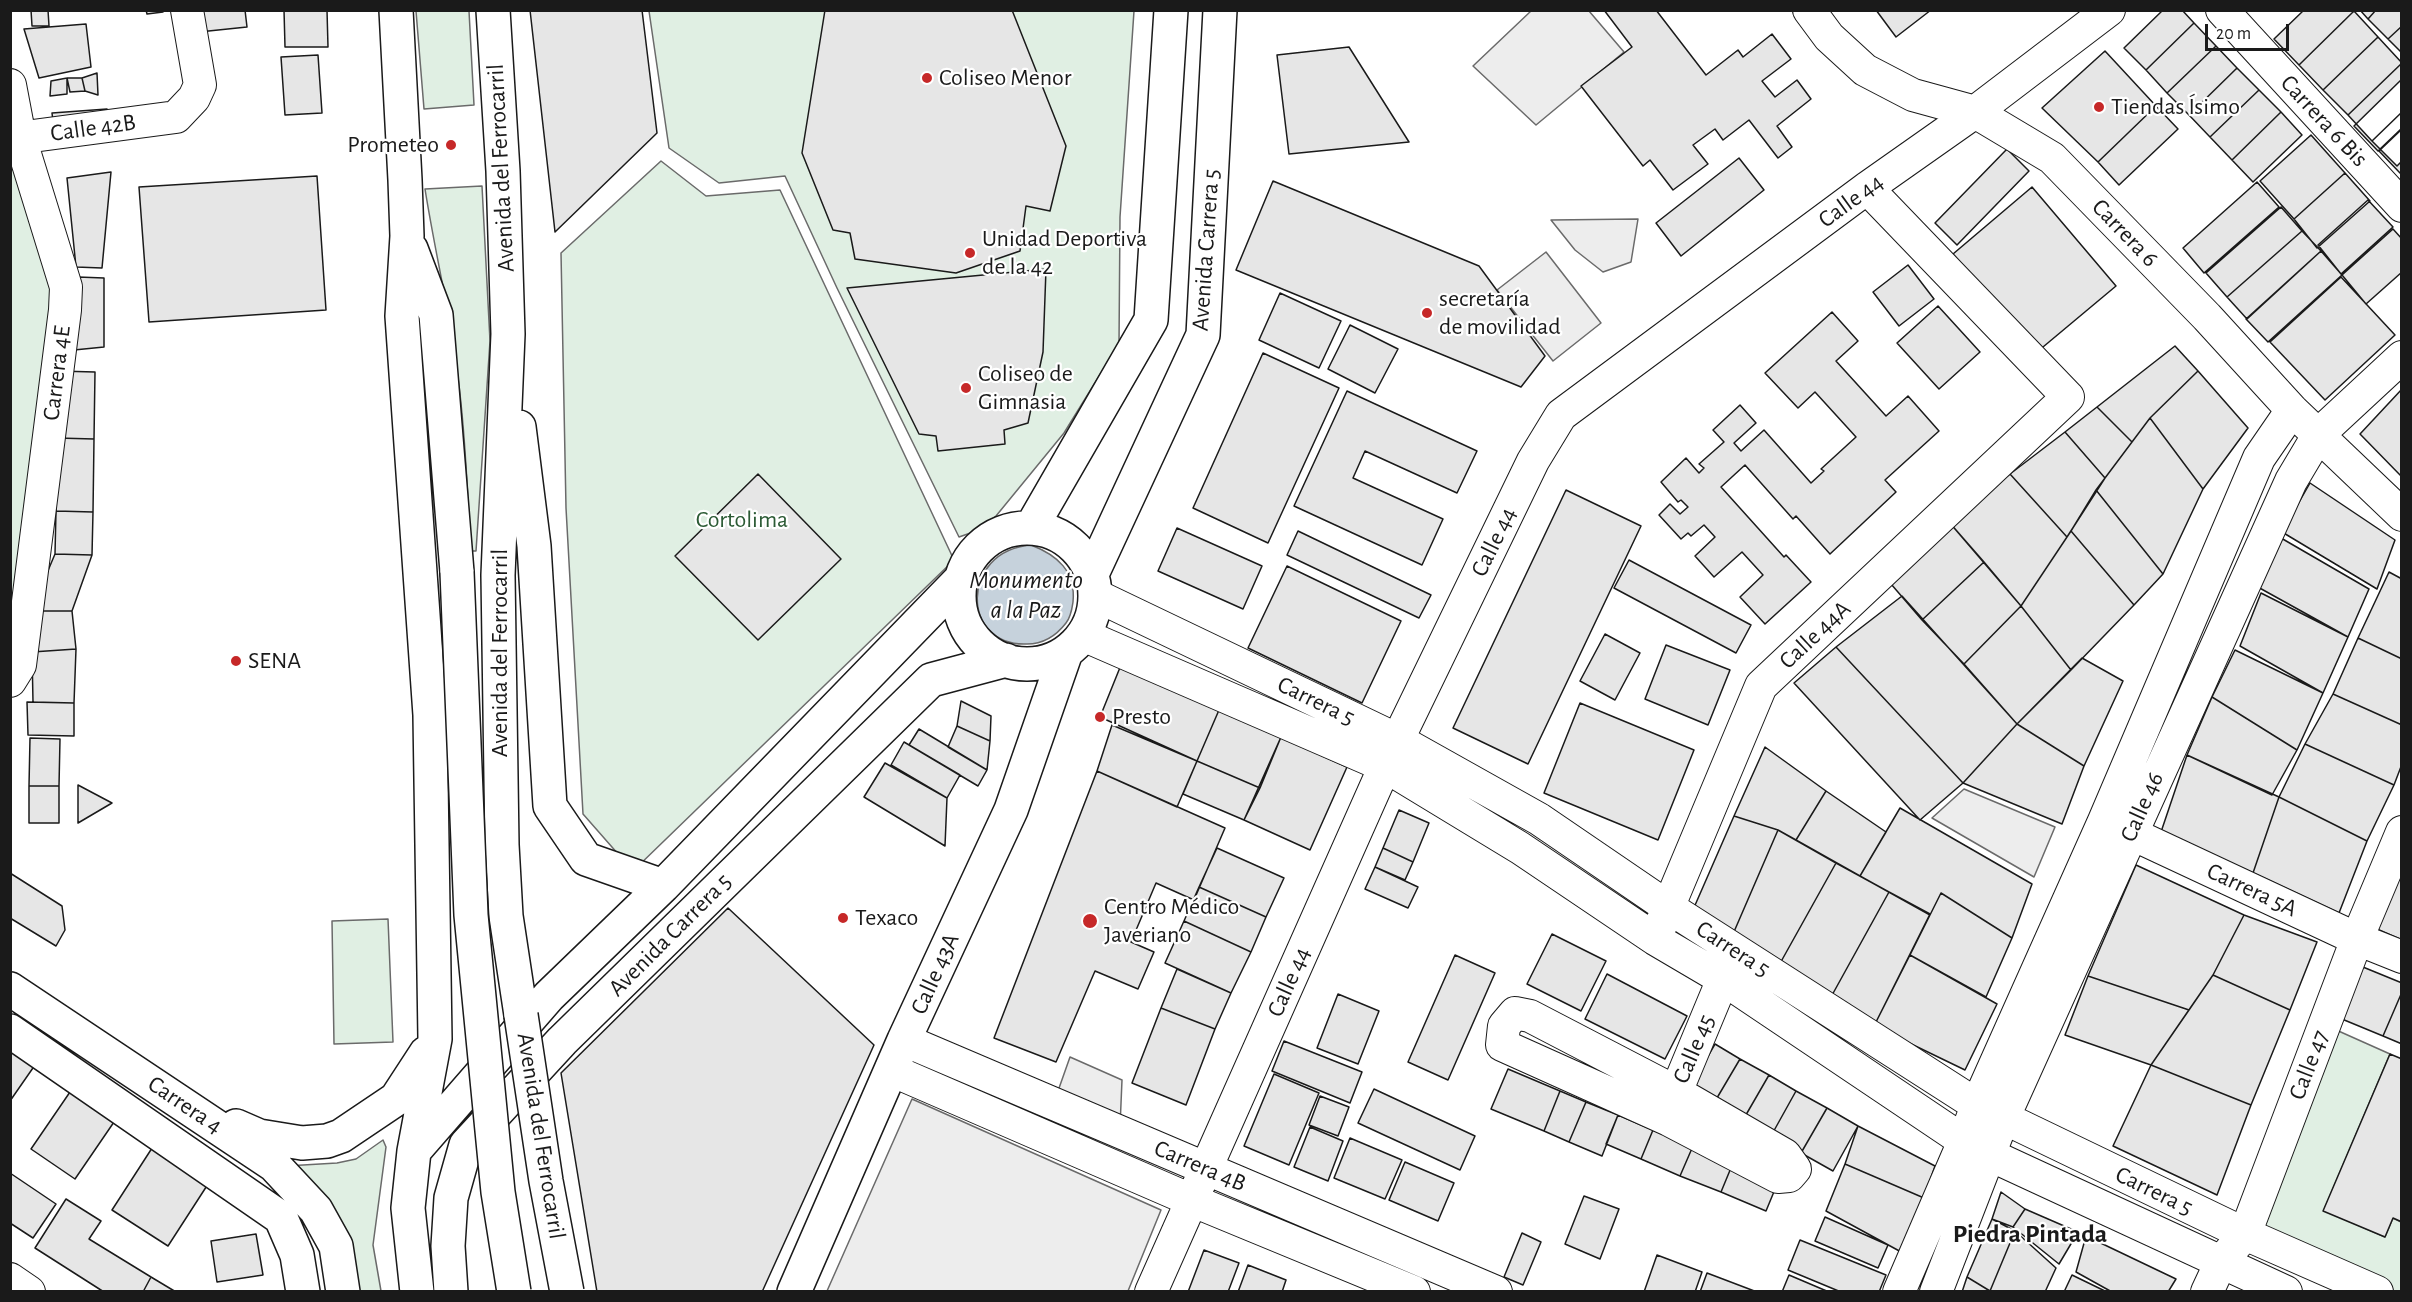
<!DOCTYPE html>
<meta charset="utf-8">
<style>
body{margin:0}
#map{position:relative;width:2412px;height:1302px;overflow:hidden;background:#fff;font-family:"Alegreya Sans",sans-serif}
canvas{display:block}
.frame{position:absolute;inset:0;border:12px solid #1a1a1a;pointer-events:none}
.scale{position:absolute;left:2205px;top:24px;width:84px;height:27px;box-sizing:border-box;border:3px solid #1a1a1a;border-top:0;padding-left:8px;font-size:18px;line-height:21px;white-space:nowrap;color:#1a1a1a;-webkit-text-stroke:4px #fff;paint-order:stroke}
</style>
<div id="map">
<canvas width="2412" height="1302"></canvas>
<div class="frame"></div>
<div class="scale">20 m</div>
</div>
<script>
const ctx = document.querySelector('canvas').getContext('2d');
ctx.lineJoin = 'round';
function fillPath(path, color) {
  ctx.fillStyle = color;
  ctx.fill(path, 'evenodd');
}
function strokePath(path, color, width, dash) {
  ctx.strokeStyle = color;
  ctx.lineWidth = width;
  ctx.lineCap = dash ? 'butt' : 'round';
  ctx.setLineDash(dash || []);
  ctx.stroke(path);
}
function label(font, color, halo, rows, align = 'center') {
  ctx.font = font + ' "Alegreya Sans",sans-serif';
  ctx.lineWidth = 4.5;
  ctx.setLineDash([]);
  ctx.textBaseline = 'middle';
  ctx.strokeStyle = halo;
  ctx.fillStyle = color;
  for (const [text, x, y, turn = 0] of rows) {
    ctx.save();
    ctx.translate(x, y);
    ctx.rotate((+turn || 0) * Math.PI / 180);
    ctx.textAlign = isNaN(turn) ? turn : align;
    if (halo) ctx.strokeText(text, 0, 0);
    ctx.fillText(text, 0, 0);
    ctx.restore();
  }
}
const green = new Path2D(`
 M416,11H469L474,105L424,109Z
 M649,11H1134L1120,217L1119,344L1064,433L996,516L979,530L959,537L837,288L785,176L719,183L669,148Z
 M661,161L706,196L780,190L954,560L633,871L583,814L566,508L561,253Z
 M18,169L62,292L11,677L10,170Z
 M482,186L490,341L476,551H471C467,494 466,435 458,378C450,314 435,252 425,189Z
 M388,919L393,1042L334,1044L332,921Z
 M2325,1025L2390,1054L2324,1210L2385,1237L2393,1218L2401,1222V1291H2377L2245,1234Z
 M383,1140L386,1147L373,1245L381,1291H356L286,1166L337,1163L356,1159Z`);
fillPath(green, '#e0efe3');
strokePath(green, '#6a6a6a', 1.5);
const parking = new Path2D(`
 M1531,11H1589L1624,52L1536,125L1473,66Z
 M1638,219L1631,262L1603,272L1575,250L1551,220Z
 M1546,252L1601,323L1553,361L1497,290Z
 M1964,789L2055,827L2034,877L1932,818Z
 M1070,1057L1122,1080L1120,1127L1058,1091Z
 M912,1099L1161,1210L1128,1291H827Z`);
fillPath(parking, '#ededed');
strokePath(parking, '#6a6a6a', 1.5);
const water = new Path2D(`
 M1031,545C1057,555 1076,571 1073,602C1072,609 1071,617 1066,623C1056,636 1044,644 1027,644C961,647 959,551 1031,545Z`);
fillPath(water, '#c6d2dc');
strokePath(water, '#6a6a6a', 1.5);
const building = new Path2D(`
 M31,10H48L49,26H32Z
 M146,10H163V12L147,14Z
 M197,10H245L247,27L199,32Z
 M284,10H327L328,47H285Z
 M530,10H642L657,133L555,232Z
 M825,10H1012L1066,146L1050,211L1026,206L1020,251L956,273L855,259L850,233L833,230L802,153Z
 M1604,10H1656L1706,75L1738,50L1743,57L1772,34L1791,59L1762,81L1775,97L1797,80L1811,99L1777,126L1792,147L1778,158L1749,120L1723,140L1715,129L1693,145L1708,164L1673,190L1650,160L1643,166L1581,86L1632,47Z
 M1876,10H1931L1896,37Z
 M2163,10H2182L2194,23L2146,70L2124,48Z
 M2304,10L2354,11L2299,65L2274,39Z
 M2360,10H2376L2368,19Z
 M2376,10H2402V26L2388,39L2368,19Z
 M2354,11L2378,37L2323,90L2299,65Z
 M2194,23L2216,46L2167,93L2146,70Z
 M86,24L91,67L39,78L24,29Z
 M2402,26V53L2388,39Z
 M2378,37L2402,63L2348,115L2323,90Z
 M2216,46L2237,68L2189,115L2167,93Z
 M1349,47L1409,142L1289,154L1277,55Z
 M2105,51L2156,106L2098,162L2042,108Z
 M318,55L322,113L285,115L281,57Z
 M2402,63V112L2372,141L2348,115Z
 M2237,68L2259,90L2210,137L2189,115Z
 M97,73L98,95L85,91L82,78Z
 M67,78H82L85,91L70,92Z
 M67,78V94L50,96L51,81Z
 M2402,79V128L2378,151L2354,126Z
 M2259,90L2281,112L2232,160L2210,137Z
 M2156,106L2178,129L2119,185L2098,162Z
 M107,109L108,122L54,130L52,113Z
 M2281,112L2302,135L2253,182L2232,160Z
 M2402,112V161L2397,166L2372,141Z
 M2402,129V172L2400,173L2379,151Z
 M2311,135L2345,173L2294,219L2260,181Z
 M2007,149L2029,171L1957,245L1935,223Z
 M1739,158L1764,190L1681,256L1656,223Z
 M111,172L102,268L76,267L67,178Z
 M2345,173L2370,201L2317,248L2294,219Z
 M317,176L326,310L149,322L139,187Z
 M1273,181L1479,266L1545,356L1521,387L1236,270Z
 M2257,182L2279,207L2204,273L2183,248Z
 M2032,187L2116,286L2037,352L1953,254Z
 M2368,200L2393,227L2341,274L2318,245Z
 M2281,207L2302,231L2227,297L2206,273Z
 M2393,229L2402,239V272L2366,304L2342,275Z
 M2302,231L2321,251L2247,319L2227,297Z
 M2321,251L2342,275L2268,342L2246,319Z
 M1908,265L1934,299L1899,326L1873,292Z
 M1046,269L1043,352L1028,423L1004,430L1005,444L938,451L936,436L919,434L847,288Z
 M78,277L104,278V347L74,350Z
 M2341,277L2395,335L2325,400L2270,342Z
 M1280,293L1341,321L1319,368L1259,340Z
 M1938,306L1980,352L1939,389L1897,343Z
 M1832,312L1858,341L1836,361L1886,416L1908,396L1939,431L1885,480L1896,492L1830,554L1796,516L1793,519L1745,465L1721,487L1784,557L1786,555L1811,582L1765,624L1740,597L1763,575L1742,552L1714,577L1695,556L1715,537L1704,525L1691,536L1688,533L1681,539L1659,515L1670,504L1680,514L1688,507L1681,500L1678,502L1661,482L1686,458L1699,473L1704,468L1699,464L1724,442L1713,430L1740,405L1756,423L1734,443L1741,451L1764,430L1811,483L1824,471L1821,469L1856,437L1815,392L1798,408L1765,373Z
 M1350,325L1398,349L1375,393L1328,369Z
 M2175,346L2198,371L2150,418L2132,442L2097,407Z
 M1263,353L1339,388L1268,543L1193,508Z
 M58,371L95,372L94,439L57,438Z
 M2198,371L2248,428L2203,489L2150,418Z
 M2402,389V477L2360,434Z
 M1347,391L1477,451L1457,493L1365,451L1353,478L1443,519L1422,565L1294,506Z
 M2097,407L2132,442L2105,478L2065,432Z
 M2150,418L2203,489L2163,574L2096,490Z
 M2065,432L2105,478L2067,537L2010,474Z
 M57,438L94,439L93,512L56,511Z
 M758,474L841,559L758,640L675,556Z
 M2010,474L2067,537L2021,606L1949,522Z
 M2310,483L2395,540L2377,589L2282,532Z
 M1566,490L1641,526L1528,764L1453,728Z
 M2096,490L2163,574L2134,605L2071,531Z
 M56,511L93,512L92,555L55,554Z
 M1949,522L1984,562L1922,620L1885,577Z
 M1177,528L1262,566L1243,609L1158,571Z
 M1298,531L1431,595L1419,618L1287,555Z
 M2071,531L2134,605L2071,670L2021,606Z
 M2281,538L2369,589L2348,637L2256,586Z
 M55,554L92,555L72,611H31Z
 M1629,560L1751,625L1736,653L1614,588Z
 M1984,562L2021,606L1964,664L1922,620Z
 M1287,566L1401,621L1362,703L1248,648Z
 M2389,572L2402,579V659L2358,638Z
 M2261,593L2348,637L2323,693L2240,646Z
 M1902,596L2017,724L1963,783L1836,647Z
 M2021,606L2071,670L2017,724L1964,664Z
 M31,611H72L76,649L32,652Z
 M1605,634L1640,653L1615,700L1580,681Z
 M2358,638L2402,659V725L2333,694Z
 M1666,645L1730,670L1708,725L1645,699Z
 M1836,647L1963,783L1920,820L1794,683Z
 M76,649L74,703L33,702L32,652Z
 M2235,650L2323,693L2297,750L2212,697Z
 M2082,658L2123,681L2084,766L2017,724Z
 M1121,665L1219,710L1197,761L1100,717Z
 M2333,694L2402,725V764L2394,785L2305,744Z
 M2212,697L2297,750L2272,795L2187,755Z
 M961,701L991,716L990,741L957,726Z
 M27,702L74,703V736L28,735Z
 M1580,703L1694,750L1658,840L1544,793Z
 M1219,710L1281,737L1260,788L1197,761Z
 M2017,724L2084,766L2062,824L1963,783Z
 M1112,725L1197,761L1177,807L1097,771Z
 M957,726L990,741L987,770L948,747Z
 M919,729L987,770L978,786L909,745Z
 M1281,737L1347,767L1310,850L1244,820Z
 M30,738L60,739L59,786H29Z
 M904,742L960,775L947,798L891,765Z
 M2305,744L2394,785L2367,841L2279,797Z
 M1765,747L1826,791L1796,840L1778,830L1734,816Z
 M2187,755L2279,797L2253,873L2161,832Z
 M1197,761L1260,788L1244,820L1183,794Z
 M885,763L947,798L945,846L864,797Z
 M1097,771L1225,828L1194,900L1156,883L1131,942L1154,952L1138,989L1095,971L1056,1062L994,1038Z
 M78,785L112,803L78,823Z
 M29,786H59V823H29Z
 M1826,791L1886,832L1860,876L1796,840Z
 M2279,797L2367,841L2339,913L2253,873Z
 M1900,808L2032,884L2012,938L1941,893L1930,915L1860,876Z
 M1399,810L1429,823L1413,862L1383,848Z
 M1734,816L1778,830L1730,941L1689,919Z
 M1778,830L1836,863L1778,967L1730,941Z
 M1217,848L1284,878L1266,917L1199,887Z
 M1383,848L1413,862L1405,880L1375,867Z
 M1836,863L1889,892L1831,997L1778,967Z
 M2136,865L2244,915L2213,975L2189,1010L2088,976Z
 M1375,867L1418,887L1408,908L1365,889Z
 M2402,869V940L2377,929Z
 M10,873L62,906L65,930L56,946L10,918Z
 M1199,887L1266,917L1251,952L1184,921Z
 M1889,892L1930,914L1874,1026L1831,997Z
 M1941,893L2012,938L1986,997L1910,955Z
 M728,908L874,1045L762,1292H597L561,1073Z
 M2244,915L2317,942L2290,1010L2213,975Z
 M1184,921L1251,952L1231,993L1165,963Z
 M1552,934L1606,961L1581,1011L1527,984Z
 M1455,955L1495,973L1448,1080L1408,1062Z
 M1910,955L1997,1004L1965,1070L1874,1026Z
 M2358,965L2402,983V992L2383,1036L2337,1017Z
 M1177,969L1231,993L1215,1029L1161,1008Z
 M1607,974L1687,1016L1665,1059L1585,1019Z
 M2213,975L2290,1010L2251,1105L2151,1065Z
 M2088,976L2189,1010L2151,1065L2065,1035Z
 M2402,992V1044L2383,1036Z
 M1338,994L1379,1011L1358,1064L1317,1048Z
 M1161,1008L1215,1029L1186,1105L1132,1083Z
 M1284,1041L1362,1072L1350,1103L1272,1071Z
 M1715,1044L1740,1059L1714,1103L1689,1089Z
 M10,1049L35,1065L10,1101Z
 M2390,1054L2402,1059V1222L2393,1218L2385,1237L2323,1211Z
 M1740,1059L1769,1075L1743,1120L1714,1103Z
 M2151,1065L2251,1105L2217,1195L2113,1146Z
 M1508,1069L1560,1091L1544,1131L1491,1109Z
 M1274,1074L1319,1093L1289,1165L1244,1146Z
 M1769,1075L1796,1091L1771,1136L1743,1120Z
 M1374,1089L1475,1136L1460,1170L1358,1123Z
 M1560,1091L1586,1102L1569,1142L1544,1131Z
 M1796,1091L1827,1108L1801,1153L1771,1136Z
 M70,1092L114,1122L75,1179L31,1149Z
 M1320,1096L1349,1107L1338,1136L1309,1125Z
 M1586,1102L1618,1115L1602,1156L1569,1142Z
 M1827,1108L1858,1126L1833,1171L1801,1153Z
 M1618,1115L1653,1130L1641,1159L1606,1144Z
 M1858,1126L1935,1166L1924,1198L1845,1164Z
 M1310,1127L1343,1141L1328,1181L1294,1167Z
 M1653,1130L1693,1146L1680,1176L1641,1159Z
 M1350,1138L1402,1160L1385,1199L1334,1178Z
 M154,1145L210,1181L168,1246L112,1210Z
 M1693,1146L1733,1163L1721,1192L1680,1176Z
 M1405,1162L1454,1183L1438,1221L1389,1200Z
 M1733,1163L1778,1182L1766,1211L1721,1192Z
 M1845,1164L1924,1198L1903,1253L1826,1211Z
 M10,1173L56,1204L33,1238L10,1223Z
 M2001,1192L2025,1209L2013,1227L1992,1219Z
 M1584,1196L1619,1209L1600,1259L1565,1244Z
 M66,1199L101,1221L89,1239L151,1277L143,1292H104L35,1248Z
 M2025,1209L2078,1232L2059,1264L2013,1227Z
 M1825,1217L1888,1245L1878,1268L1815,1241Z
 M1992,1219L2015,1231L1990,1291L1967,1277Z
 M2015,1231L2056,1268L2045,1292L1990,1291Z
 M1522,1233L1541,1242L1523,1285L1504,1277Z
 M256,1234L263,1275L217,1282L211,1241Z
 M2086,1236L2176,1279L2168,1292H2112L2076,1272Z
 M1800,1240L1886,1275L1879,1292H1841L1788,1270Z
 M1204,1250L1239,1263L1228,1292H1188Z
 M1657,1255L1702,1272L1695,1292H1644Z
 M1248,1265L1286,1280L1282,1292H1238Z
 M1707,1273L1757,1292H1700Z
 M1789,1275L1829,1292H1782Z
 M2072,1275L2107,1292H2064Z
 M151,1277L176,1292H143Z
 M1967,1277L1990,1291V1292H1962Z`);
fillPath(building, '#e6e6e6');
strokePath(building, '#1a1a1a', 1.5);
const minor = new Path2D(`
 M1809,10L1829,37L1865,70L1913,95L1975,112L2052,158L2207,317L2292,410L2402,515
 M2222,10L2402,206
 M10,85L20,138L66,287L65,310L20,665L10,681
 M10,139L176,117L194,98L200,85L187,10
 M1095,595L1398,740L1539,819L1668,907L1977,1105L2245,1234L2377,1292
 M1083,635L1385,766L1520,848L1655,939L1723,979L1964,1141L1990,1155L2286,1292
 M2113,825L2357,939L2402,957
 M1660,927L1761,686L2068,397L1867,188
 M1515,1013L1530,1016L1676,1092L1785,1155L1795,1169L1789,1176L1778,1177L1669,1120L1502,1045L1504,1026Z
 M904,1040L1496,1292
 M891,1070L1191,1200L1414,1292
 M1671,1112L1676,1092L1723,979
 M10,1279L29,1292
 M1151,1292L1385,766L1533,461L1561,415L1867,188L1975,112L2109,10
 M1899,1292L1964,1141L1977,1105L2104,821L2259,458L2292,410
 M1936,1292L2003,1119L2291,481L2319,434L2402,357
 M2207,1292L2221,1262L2245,1234L2357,939L2402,832`);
const major = new Path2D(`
 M396,10L405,180L407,236L402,316L430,715L435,1039L414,1151L408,1208L417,1292
 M493,10L503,171L508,334L498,575L502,845L506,916L521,1015
 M411,249L436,315L457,572
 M519,427L534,546L550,806L586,859L663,886
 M1031,528L1151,320L1171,10
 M959 596a68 68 0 1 1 136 0a68 68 0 1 1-136 0Z
 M1092,574L1203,335L1220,10
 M10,989L274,1165L316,1210L336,1246L343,1292
 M10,1031L281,1218L297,1255L303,1292
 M236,1126L259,1136L302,1143L327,1141L341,1136L396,1099L426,1053
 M415,1150L549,996L663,886L961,579
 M451,1292L448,1246L451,1198L466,1145L562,1041L931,680L1006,660
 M794,1292L904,1040L1011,810L1066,652`);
strokePath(minor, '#1a1a1a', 34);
strokePath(major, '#1a1a1a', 36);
strokePath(minor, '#fff', 32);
strokePath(major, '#fff', 33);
const majorBridge = new Path2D(`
 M457,572L471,915L498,1192L514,1292
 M521,1015L546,1181L567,1292`);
strokePath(majorBridge, '#1a1a1a', 36, []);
strokePath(majorBridge, '#fff', 33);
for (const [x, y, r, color] of [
 [927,78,6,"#c62828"],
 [2099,107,6,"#c62828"],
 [451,145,6,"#c62828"],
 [970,253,6,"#c62828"],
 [1427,313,6,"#c62828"],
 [966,388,6,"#c62828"],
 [236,661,6,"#c62828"],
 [1100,717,6,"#c62828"],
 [843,918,6,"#c62828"],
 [1090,921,8,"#c62828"]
]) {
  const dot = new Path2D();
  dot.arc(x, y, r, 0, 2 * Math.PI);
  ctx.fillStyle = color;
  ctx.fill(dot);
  strokePath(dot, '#fff', 2);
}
label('24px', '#1a1a1a', '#fff', [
 ["Coliseo Menor",939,78],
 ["Tiendas Ísimo",2111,107],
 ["Prometeo",439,145,"right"],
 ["Unidad Deportiva",982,239],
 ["de la 42",982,267],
 ["secretaría",1439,299],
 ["de movilidad",1439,327],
 ["Coliseo de",978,374],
 ["Gimnasia",978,402],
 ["SENA",248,661],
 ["Presto",1112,717],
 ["Centro Médico",1104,907],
 ["Javeriano",1104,935],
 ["Texaco",855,918]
], 'left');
label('24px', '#1a1a1a', '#fff', [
 ["Carrera 6 Bis",2324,121,47],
 ["Calle 42B",93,128,-8],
 ["Avenida del Ferrocarril",501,168,-93],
 ["Calle 44",1851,201,-36],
 ["Carrera 6",2125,233,46],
 ["Avenida Carrera 5",1206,250,-86],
 ["Carrera 4E",57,373,-83],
 ["Calle 44",1494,542,-64],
 ["Calle 44A",1815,635,-43],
 ["Avenida del Ferrocarril",500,653,-90],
 ["Carrera 5",1316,701,26],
 ["Calle 46",2142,807,-66],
 ["Carrera 5A",2252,890,25],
 ["Avenida Carrera 5",670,935,-45],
 ["Carrera 5",1733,949,33],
 ["Calle 43A",935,974,-66],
 ["Calle 44",1289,982,-66],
 ["Calle 45",1694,1049,-67],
 ["Calle 47",2309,1065,-69],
 ["Carrera 4",185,1105,34],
 ["Avenida del Ferrocarril",541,1136,81],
 ["Carrera 4B",1200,1166,23],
 ["Carrera 5",2154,1191,26]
]);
label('24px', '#2b5a34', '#fff', [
 ["Cortolima",742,520]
]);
label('italic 26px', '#1a1a1a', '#fff', [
 ["Monumento",1026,580],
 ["a la Paz",1026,610]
]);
label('bold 26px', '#1a1a1a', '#fff', [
 ["Piedra Pintada",2030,1234]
]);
</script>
